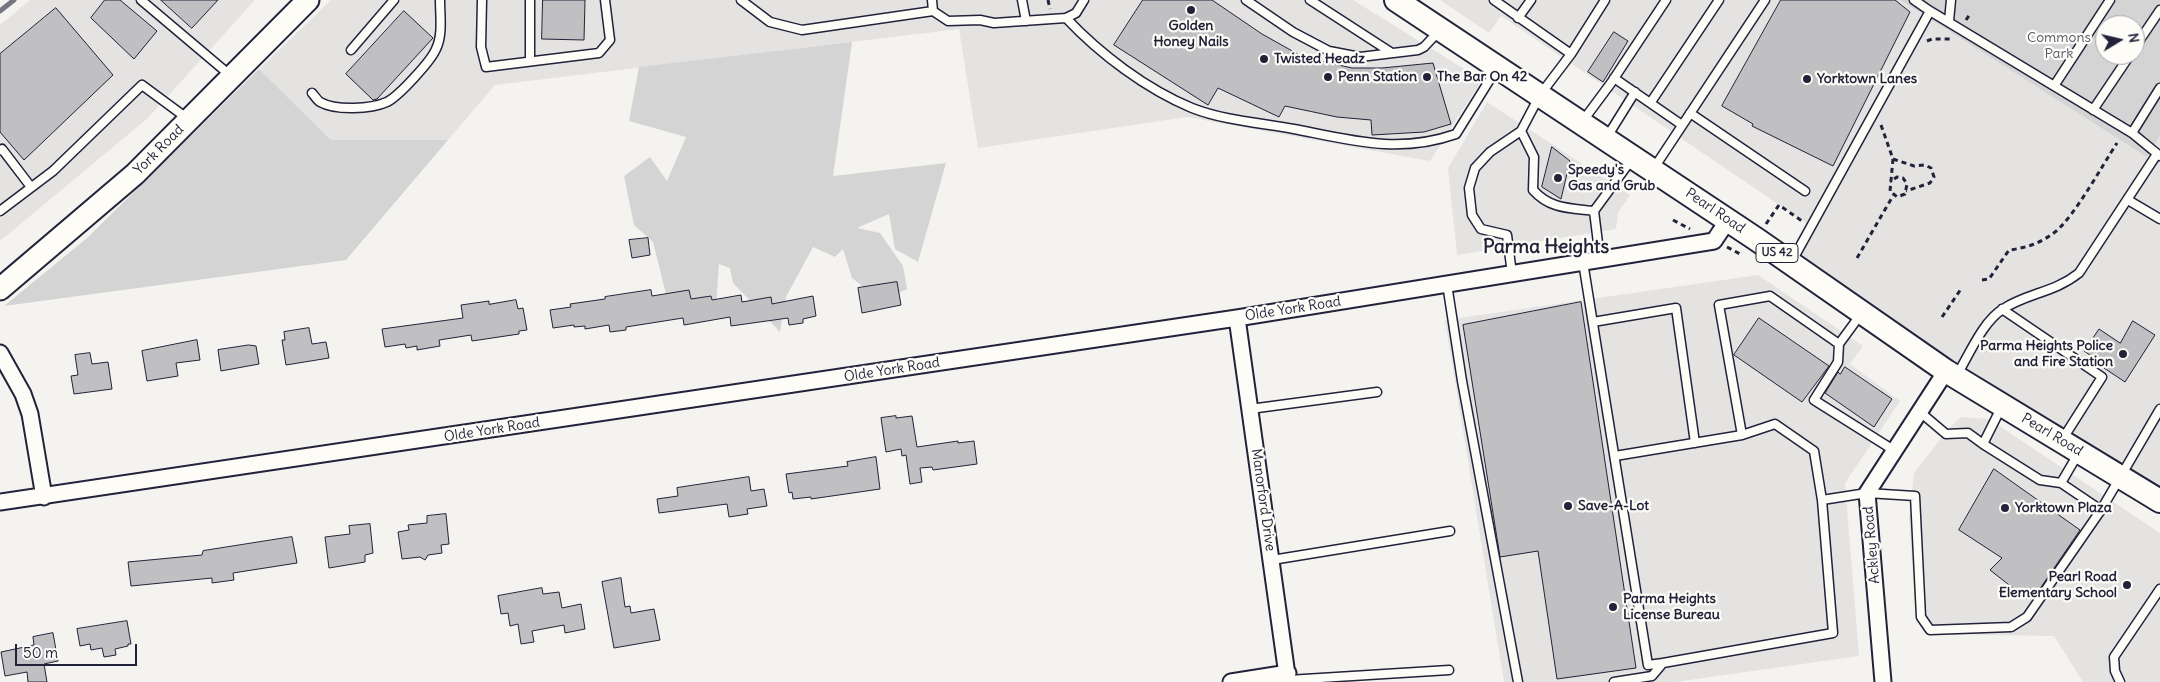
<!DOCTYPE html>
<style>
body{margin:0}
#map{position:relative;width:2160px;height:682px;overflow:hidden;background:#f4f3ef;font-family:Delius,sans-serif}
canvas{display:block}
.north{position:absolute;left:2095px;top:15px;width:50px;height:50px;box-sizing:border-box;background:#fdfcf7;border:1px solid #a5a5ac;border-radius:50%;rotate:81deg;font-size:14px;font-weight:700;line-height:20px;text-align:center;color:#22223b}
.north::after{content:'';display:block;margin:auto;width:18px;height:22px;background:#22223b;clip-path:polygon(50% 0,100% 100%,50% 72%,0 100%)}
.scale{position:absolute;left:15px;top:644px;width:122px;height:22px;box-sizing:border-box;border:2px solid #22223b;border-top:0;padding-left:6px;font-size:15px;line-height:18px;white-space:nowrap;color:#22223b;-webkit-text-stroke:4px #fdfcf7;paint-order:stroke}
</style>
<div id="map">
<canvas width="2160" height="682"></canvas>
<div class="north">N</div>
<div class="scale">50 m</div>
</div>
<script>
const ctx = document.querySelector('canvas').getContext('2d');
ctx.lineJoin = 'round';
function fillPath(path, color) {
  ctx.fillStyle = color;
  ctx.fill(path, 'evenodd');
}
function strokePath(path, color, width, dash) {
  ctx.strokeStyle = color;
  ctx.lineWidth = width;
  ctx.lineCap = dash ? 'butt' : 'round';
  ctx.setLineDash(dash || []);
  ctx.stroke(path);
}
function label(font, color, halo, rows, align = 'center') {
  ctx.font = font + ' Delius,sans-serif';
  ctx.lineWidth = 4.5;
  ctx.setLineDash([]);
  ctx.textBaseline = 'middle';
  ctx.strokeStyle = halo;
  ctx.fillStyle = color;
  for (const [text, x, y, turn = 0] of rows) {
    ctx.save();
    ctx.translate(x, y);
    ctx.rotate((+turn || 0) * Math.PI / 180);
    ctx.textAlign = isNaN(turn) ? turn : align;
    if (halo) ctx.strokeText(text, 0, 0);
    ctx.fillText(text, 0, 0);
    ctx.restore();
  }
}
fillPath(new Path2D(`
 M30,0H255L148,118L0,241V25Z
 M331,0H1353L1482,80L1430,161L1187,117L978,148L959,29L495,85L448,140H331L259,69Z
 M1440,0H1900L2146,156L2160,136V490L1788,256L1806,223L1501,16L1489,33Z
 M1487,102L1630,195L1618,213L1616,229L1457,255L1448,168Z
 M1758,275L1863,346L1850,364L1900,401L1845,483L1859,656L1675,682H1504L1445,320Z
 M1961,417L1989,419L2160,533V682H2083L2054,636L1926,634L1916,619L1909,518L1914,473L1950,427Z`), '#e4e3e2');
fillPath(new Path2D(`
 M1900,0H2160V136L2147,157ZM2105,25H2135V55H2105Z
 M852,42L833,176L946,163L918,262L895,249L889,214L857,228L880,233L903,266L907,289L881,301L852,278L843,249L835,257L813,247L786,297L780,332L733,283L730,268L719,264L716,308L713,309L711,296L691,299L689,290L668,302L653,242L634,225L624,176L650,157L667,181L686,137L629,121L639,67Z
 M259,69L331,140H448L346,260L4,306L86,239Z`), '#d5d4d5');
strokePath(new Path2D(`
 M0,11L14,0`), '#757582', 5);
const building = new Path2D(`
 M105,0H120L157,31L134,59L91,18Z
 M161,0H218L192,28Z
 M543,0H585L584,40L542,39Z
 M1143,0H1212L1262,34L1303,57L1352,68H1382L1433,63L1451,124L1424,132L1372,135L1371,120L1337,117L1285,106L1279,117L1218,88L1208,105L1114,45Z
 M1781,0H1895L1910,12L1833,166L1752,126L1753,124L1722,106Z
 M56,8L113,75L24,160L0,132V54Z
 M404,11L433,38L377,99L373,100L346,74Z
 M1614,32L1628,41L1603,82L1588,72Z
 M1552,147L1570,161L1561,199L1542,187Z
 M648,238L650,255L632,258L629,240Z
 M897,282L901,305L862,313L858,288Z
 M651,290L652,296L689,290L691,299L711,296L712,300L741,295L742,302L771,297L772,304L813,296L816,316L803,319V323L789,325L788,318L731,326L730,317L684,325L683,318L626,327V330L610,332L609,325L585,329V326L574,327V325L553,328L550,310L571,307L570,304L605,299V297Z
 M516,300L518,309L523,308L527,330L519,331V334L472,341L471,335L439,340L440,346L417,350V346L406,348L405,344L385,347L382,329L463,318L461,305L489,301V304Z
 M1581,302L1636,668L1557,679L1538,551L1500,557L1463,325Z
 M1759,318L1829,366L1802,402L1734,355Z
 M2133,321L2155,335L2125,382L2104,368L2105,365L2084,351L2099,329L2120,343Z
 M309,328L312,344L326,342L329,358L286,365L282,340H285L284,332Z
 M197,340L200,360L176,363L178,376L147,381L142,351Z
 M249,345L256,346L259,364L221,371L218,350Z
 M90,353L92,364L108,362L112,389L74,394L71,376L78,375L75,355Z
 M1845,367L1892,399L1874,427L1825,393L1838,372L1840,374Z
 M896,416V418L912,416L917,447L958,441V443L974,441L977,464L933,470L932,467L920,468L922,482L910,484L906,455L902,456L901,449L886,452L881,418Z
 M876,457L880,489L811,499V497L793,499L792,492L789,493L786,474L848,466L847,462Z
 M1994,469L2080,530L2033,599L2030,596L2027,599L1990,570L2002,558L1959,530Z
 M749,477L751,491L764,489L767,506L747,509L748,514L729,517L727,504L659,513L657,499L678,496L677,488Z
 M446,514L449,544L441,545L442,553L428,555L425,560L420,557L402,559L398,532L409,530L408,525L427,523V516Z
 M370,524L373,553L365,555V562L329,568L325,537L350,534L349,526Z
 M292,537L297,563L233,573L234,580L212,583V578L131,586L128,562L202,555L203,551Z
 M621,578L625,607L630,606L631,613L654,609L660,640L614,648L602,582Z
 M542,588L543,594L559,592L562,608L581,604L585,629L565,633L564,625L532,631L534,642L521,644L518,624L510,626L508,613L501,614L498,596Z
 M127,621L131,644H128V646L115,649L116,655L104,657L102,648L91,650L90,644L80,646L77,629Z
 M53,633L58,661L44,664L47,682H28L27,672L5,676L1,652L34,645L33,637Z`);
fillPath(building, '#c0bfc2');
strokePath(building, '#22223b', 1);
const service = new Path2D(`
 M141,0L231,76
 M482,0L481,47L486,67L599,53L610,40L605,0
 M741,0L770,22L802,30L933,11L932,0
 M1022,0L1026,21
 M1246,0L1293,32L1329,51L1360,57L1418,50L1424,47L1440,30
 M1310,0L1392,53
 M1494,0L1571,54
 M1914,0L1930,11
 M933,11L948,21L980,20L994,23L1066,18L1076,13L1084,0
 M1066,18C1100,54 1146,89 1192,108C1228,122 1267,123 1304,131C1358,142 1402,153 1456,134L1497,68
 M1518,18L1531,0
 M1949,21L1951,0
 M2135,47L2160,10
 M351,50L394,0
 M530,61V0
 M1614,78L1682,125
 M2054,86L2110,0
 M312,93C314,95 317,100 320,102C336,111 371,109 387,102C399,96 431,61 436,49C443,35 440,16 440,0
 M1651,102L1719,0
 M2093,110L2130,55
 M1690,113L1805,191
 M1582,122L1611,83L1666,0
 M1521,131L1534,157L1533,190C1550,209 1569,208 1594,211
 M2132,133L2160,88
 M1607,137L1635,92
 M0,150L2,149L31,187
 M1654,168L1765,0
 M2128,200L2160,219
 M0,211L53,171L142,85L188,119
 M1600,259L1594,211L1632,159
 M1792,261L1930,11L2132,133L2160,156
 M1583,262L1648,665L1663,663
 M1512,274L1507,235L1481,229L1472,215L1469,188L1475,168L1490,152L1521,131L1540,95L1571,54L1605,0
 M1447,284L1462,381L1518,682
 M2002,309L2102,377L2062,440
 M1861,314L1839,344L1770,296L1719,305L1742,435L1775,424L1814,451L1822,500L1867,493L1915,496L1921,617L1930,630L2011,627L2027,617L2101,510
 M1593,322L1676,308L1695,443
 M1839,344L1838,362L1814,400L1895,451
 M1957,375C1969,355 1983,321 2003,309C2027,293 2054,293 2079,273L2157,154
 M2001,408L1983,444L2040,480L2061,483L2101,510L2160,409
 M1250,409L1377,392
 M1920,412L1946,434L1968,433L1983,444
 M1615,456L1742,435
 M2061,483L2078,454
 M1272,560L1450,531
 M1288,680L1449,670
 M1614,682L1652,676L1663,663L1833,633L1822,500
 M2120,682L2115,671L2114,657L2160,589`);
const minor = new Path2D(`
 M1237,318L1288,682
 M0,353L23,394L30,414L44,497
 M0,502L1237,318L1714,241L1728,220
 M1231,682L1288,673
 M1883,682L1867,493L1946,371`);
const secondary = new Path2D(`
 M0,289L135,174L308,0`);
const primary = new Path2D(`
 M1396,0L1756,239L1946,371L2160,501`);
strokePath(service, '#22223b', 11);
strokePath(minor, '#22223b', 19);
strokePath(secondary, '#22223b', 25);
strokePath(primary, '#22223b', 26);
strokePath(new Path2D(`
 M1048,0L1050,9
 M1966,20L1970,14
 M1927,41L1932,39H1953
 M1881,125L1893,159L1890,191L1897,197L1905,194L1907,184L1903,178L1897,177L1890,182
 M1893,159L1914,166L1925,165L1931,168L1934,177L1930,183L1906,191
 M1673,220L1690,229
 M1766,224L1779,205L1802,221
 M1727,247L1742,255
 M1857,258L1894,194
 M1982,280L1989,279L2009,250C2026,248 2041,243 2055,232C2074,217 2102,166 2117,143
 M1942,317L1961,289`), '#22223b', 3, [5, 4]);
strokePath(service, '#fdfcf7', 8);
strokePath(minor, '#fdfcf7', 15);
strokePath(secondary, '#fdfcf7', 21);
strokePath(primary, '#fdfcf7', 22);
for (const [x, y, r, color] of [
 [1191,10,5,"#22223b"],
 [1264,59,5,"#22223b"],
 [1328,77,5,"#22223b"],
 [1427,77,5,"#22223b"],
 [1807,79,5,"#22223b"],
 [1558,178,5,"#22223b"],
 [2123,354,5,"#22223b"],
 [1568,506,5,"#22223b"],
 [2005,508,5,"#22223b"],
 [2127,585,5,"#22223b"],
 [1613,607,5,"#22223b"]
]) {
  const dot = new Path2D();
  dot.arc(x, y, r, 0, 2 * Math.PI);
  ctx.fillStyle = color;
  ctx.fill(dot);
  strokePath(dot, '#fdfcf7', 2);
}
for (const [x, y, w] of [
 [1777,253,42]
]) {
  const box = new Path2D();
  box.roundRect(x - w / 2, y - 9.5, w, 19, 4);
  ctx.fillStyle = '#fdfcf7';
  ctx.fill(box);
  strokePath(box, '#22223b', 1);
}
label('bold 12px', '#22223b', null, [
 ["US 42",1777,253]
]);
label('bold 14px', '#22223b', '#fdfcf7', [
 ["Golden",1191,26,"center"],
 ["Honey Nails",1191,42,"center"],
 ["Twisted Headz",1274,59],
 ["Penn Station",1338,77],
 ["The Bar On 42",1437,77],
 ["Yorktown Lanes",1817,79],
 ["Speedy's",1568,170],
 ["Gas and Grub",1568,186],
 ["Parma Heights Police",2113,346,"right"],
 ["and Fire Station",2113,362,"right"],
 ["Save-A-Lot",1578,506],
 ["Yorktown Plaza",2015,508],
 ["Pearl Road",2117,577,"right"],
 ["Elementary School",2117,593,"right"],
 ["Parma Heights",1623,599],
 ["License Bureau",1623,615]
], 'left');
label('14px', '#585769', '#fdfcf7', [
 ["Commons",2059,38],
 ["Park",2059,54]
]);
label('14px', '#22223b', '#fdfcf7', [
 ["York Road",159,150,-45],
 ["Pearl Road",1715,211,34],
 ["Olde York Road",1293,309,-9],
 ["Olde York Road",892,370,-9],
 ["Olde York Road",492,430,-9],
 ["Pearl Road",2052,435,31],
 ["Manorford Drive",1263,500,82],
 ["Ackley Road",1872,545,-95]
]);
label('bold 19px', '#22223b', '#fdfcf7', [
 ["Parma Heights",1546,248]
]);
</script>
